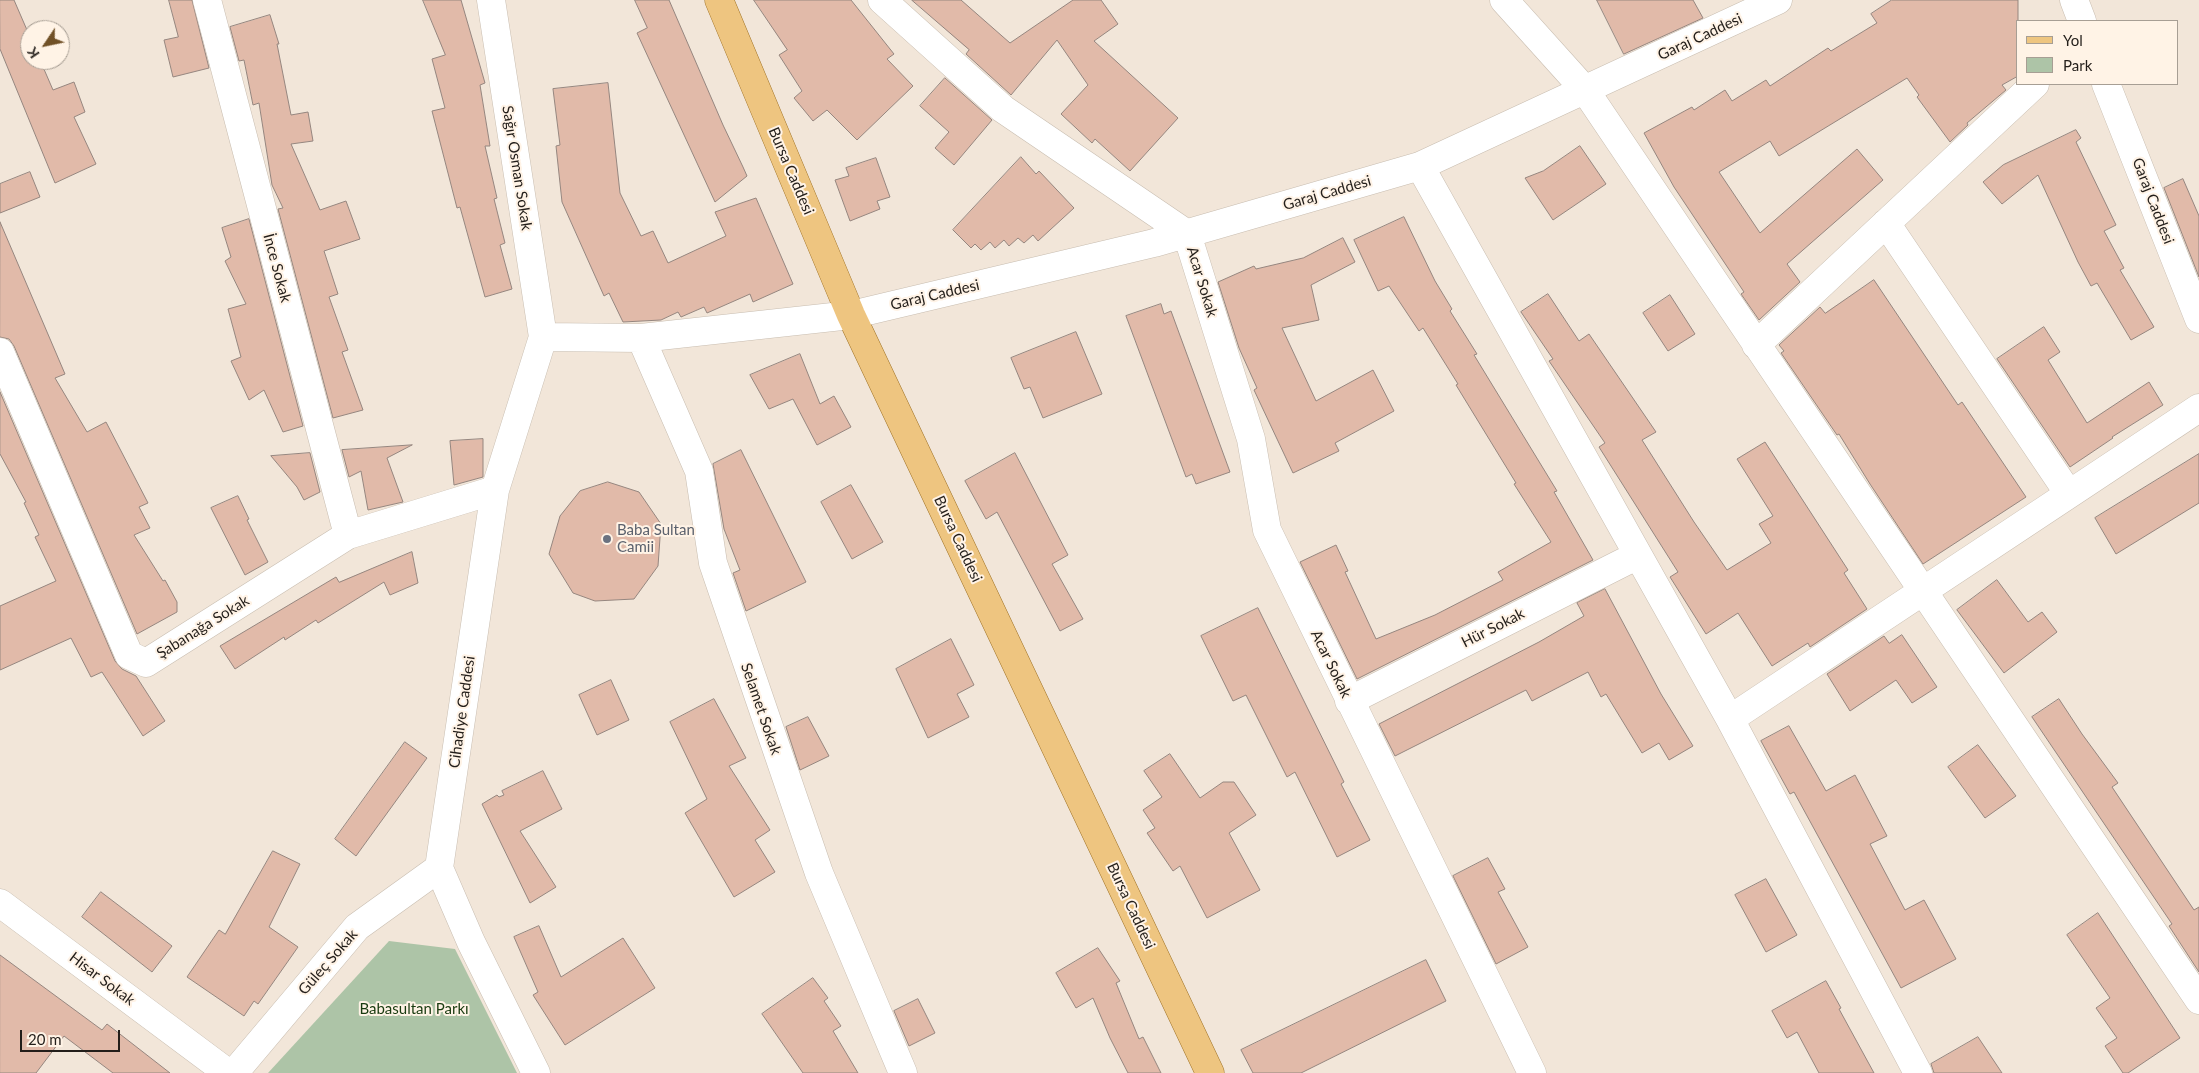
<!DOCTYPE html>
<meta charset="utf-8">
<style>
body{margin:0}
#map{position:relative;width:2199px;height:1073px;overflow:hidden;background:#f2e6d9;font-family:Lato,sans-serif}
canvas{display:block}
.legend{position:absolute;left:2016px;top:20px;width:162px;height:65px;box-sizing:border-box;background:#fff3e6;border:1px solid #a79e94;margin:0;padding:6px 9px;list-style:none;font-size:15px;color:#231e1a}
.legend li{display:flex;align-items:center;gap:10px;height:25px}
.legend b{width:25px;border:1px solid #a79e94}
.north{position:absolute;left:20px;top:20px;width:50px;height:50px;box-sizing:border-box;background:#fff3e6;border:1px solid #a79e94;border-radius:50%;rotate:236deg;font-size:14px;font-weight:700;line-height:20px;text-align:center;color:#231e1a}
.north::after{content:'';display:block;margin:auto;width:18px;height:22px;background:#715127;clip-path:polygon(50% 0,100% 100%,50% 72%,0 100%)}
.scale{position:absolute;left:20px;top:1030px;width:100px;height:22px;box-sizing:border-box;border:2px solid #231e1a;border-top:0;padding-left:6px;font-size:15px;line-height:18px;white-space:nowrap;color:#231e1a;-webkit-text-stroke:4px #fff3e6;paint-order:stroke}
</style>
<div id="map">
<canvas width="2199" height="1073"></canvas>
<ul class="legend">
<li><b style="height:6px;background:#eec580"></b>Yol</li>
<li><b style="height:14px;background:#adc4a7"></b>Park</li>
</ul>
<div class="north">K</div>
<div class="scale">20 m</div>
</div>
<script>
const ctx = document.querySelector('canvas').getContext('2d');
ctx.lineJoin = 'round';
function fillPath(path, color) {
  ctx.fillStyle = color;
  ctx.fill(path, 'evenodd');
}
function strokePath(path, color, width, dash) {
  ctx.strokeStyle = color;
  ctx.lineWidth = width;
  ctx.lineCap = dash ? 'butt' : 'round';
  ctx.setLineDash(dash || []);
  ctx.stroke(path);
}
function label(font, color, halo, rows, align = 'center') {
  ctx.font = font + ' Lato,sans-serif';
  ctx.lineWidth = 4;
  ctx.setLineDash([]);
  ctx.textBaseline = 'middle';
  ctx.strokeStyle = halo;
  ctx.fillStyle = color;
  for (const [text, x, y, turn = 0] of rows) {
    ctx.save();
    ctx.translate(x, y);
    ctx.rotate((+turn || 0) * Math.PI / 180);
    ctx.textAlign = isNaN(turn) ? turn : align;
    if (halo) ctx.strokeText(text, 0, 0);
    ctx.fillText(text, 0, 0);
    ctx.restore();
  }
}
fillPath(new Path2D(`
 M389,941L455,949L517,1073H268Z`), '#adc4a7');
const building = new Path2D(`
 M0,0H14L30,37V60H40L53,90L74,82L85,112L74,117L96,164L55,183L0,49Z
 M169,0H192L209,68L173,77L164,40L178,37Z
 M423,0H461L485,83L480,85L490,146H485L497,198L494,199L505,243L500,245L512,289L485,297L460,207L457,208L432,111L445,108L432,59L445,55Z
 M635,0H669L723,125L743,167L747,176L715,202L637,33L647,28Z
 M754,0H851L894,54L887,59L913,86L857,140L827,110L813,121L794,98L802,91L779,55L787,50Z
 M912,0H961L1010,43L1073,0H1101L1118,24L1094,41L1178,118L1130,171L1095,139L1092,143L1061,114L1088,85L1057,40L1011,95L966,54L969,50Z
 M1597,0H1693L1703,18L1624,54Z
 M1892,0H2018V76L2002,85L2006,90L1967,123L1968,125L1950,142L1917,97L1919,95L1907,78L1779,156L1770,141L1719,172L1760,233L1857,149L1883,180L1787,264L1800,282L1759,320L1741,294L1744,292L1674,187L1644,133L1692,107L1694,110L1725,90L1732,101L1766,80L1770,86L1828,48L1831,51L1877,23L1871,14Z
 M270,15L279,44H277L291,115L308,112L313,141L291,144L320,210L346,201L360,239L324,251L338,294L329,297L348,350L342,352L363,410L333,418L278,209L283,208L272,185L259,103L253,105L244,60L239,61L230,27Z
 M945,78L992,120L954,165L935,148L949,132L920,106Z
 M608,83L620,193L641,236L653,231L668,263L726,236L715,212L756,198L793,284L753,302L750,294L707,313L704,307L681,317L678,312L661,320L623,322L609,293L604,296L562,202L556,146L560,145L553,89Z
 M2076,130L2081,138L2076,142L2116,225L2104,231L2124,268L2120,270L2154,327L2131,340L2097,283L2091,286L2078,262L2038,175L2002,204L1983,182L2003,165Z
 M1580,146L1606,184L1553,220L1525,178L1543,171Z
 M1021,157L1036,174L1039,171L1074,208L1038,241L1033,235L1024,243L1018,238L1009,246L1004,240L995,248L990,242L981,250L975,244L971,248L953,230Z
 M876,158L890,197L877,201L880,209L850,221L835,180L849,176L846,168Z
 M30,172L40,197L0,213V184Z
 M2183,179L2199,216V277L2164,188Z
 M1404,217L1435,281L1452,309L1450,311L1477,354L1474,355L1557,491L1554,492L1593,560L1357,679L1300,562L1336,545L1348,571L1345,572L1376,639L1435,615L1503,580L1498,572L1551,542L1514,484L1516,483L1456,385L1458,384L1423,328L1419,331L1389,286L1378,291L1354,240Z
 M249,219L303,426L283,432L264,390L249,400L231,361L241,357L228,309L246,304L225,261L231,257L222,228Z
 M0,222L65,374L55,378L87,432L106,422L148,503L139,507L150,528L134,535L163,581L165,580L177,602V612L137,634L14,346L9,339L0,337Z
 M1343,238L1355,262L1311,285L1319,320L1282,328L1316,401L1373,370L1394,411L1335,443L1339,451L1293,473L1254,390L1257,388L1239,348L1218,282L1254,266L1256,269L1303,258Z
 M1874,280L1958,405L1962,402L2026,497L1923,564L1870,484L1839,434L1837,435L1781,353L1784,351L1779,345L1820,307L1825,313Z
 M1548,294L1579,341L1589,334L1656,432L1642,440L1694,522L1727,570L1771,543L1759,524L1773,516L1737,459L1765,442L1848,570L1844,573L1867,609L1810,647L1808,643L1772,666L1738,613L1706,634L1670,577L1678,572L1599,447L1605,443L1549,361L1553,359L1521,312Z
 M1670,295L1695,334L1668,351L1643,313Z
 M1161,304L1164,314L1171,311L1230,472L1196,484L1192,474L1186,477L1126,316Z
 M2044,327L2060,352L2048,360L2087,423L2149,382L2163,405L2112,437L2113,438L2070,467L1997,359Z
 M1076,332L1102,394L1043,418L1030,387L1024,389L1011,358Z
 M800,354L820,404L834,396L851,427L817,445L793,399L769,409L750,375Z
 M0,392L115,661L122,669L136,676L165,721L143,736L102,672L91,677L71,638L0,670V606L56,581L35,537L39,535L24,503L26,502L0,454Z
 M483,439V477L454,485L450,441Z
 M412,445L387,458L403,502L368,510L361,471L349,477L342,450Z
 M741,450L806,582L746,611L733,573L740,570L724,529L713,464Z
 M310,453L320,492L304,500L297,487L271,456Z
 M1015,453L1068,555L1052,564L1083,619L1060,631L997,512L986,519L965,481Z
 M2199,454V503L2116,554L2095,518Z
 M608,482L639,492L661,524L658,566L634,599L595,601L573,593L549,554L560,516L580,491Z
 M851,485L883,542L852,559L821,502Z
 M238,496L249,519L247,520L268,562L245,575L211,508Z
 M412,552L418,583L390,595L384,582L318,623L316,620L285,640L284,637L235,669L220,646L336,577L339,582Z
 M1997,580L2028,622L2042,612L2057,632L2004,673L1957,610Z
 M1605,589L1661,694L1693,746L1669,760L1659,743L1642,753L1606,694L1601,697L1588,672L1532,701L1526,690L1395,756L1379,724L1539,642L1584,616L1577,603Z
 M1258,608L1344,782L1341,784L1370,840L1337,857L1295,772L1287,777L1246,695L1233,701L1201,636Z
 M1902,635L1937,687L1912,703L1896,680L1850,711L1827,674L1884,636L1889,643Z
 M951,639L974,685L957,694L969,717L928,738L896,669Z
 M611,680L629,720L597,735L579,695Z
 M714,699L746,758L729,766L770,830L755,840L775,872L734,897L685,813L707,799L670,722Z
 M2059,699L2082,734L2118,783L2112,787L2194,910L2199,907V972L2169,926L2172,924L2032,717Z
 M808,717L829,756L800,770L786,727Z
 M1789,726L1826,791L1855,775L1887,836L1870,844L1905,910L1924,900L1956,959L1901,988L1806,814L1794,792L1790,794L1761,741Z
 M405,742L427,758L356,856L335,839Z
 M1978,745L2016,796L1985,818L1948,767Z
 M1170,754L1200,798L1223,782H1234L1256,815L1229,833L1260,890L1207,918L1180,866L1173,871L1147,833L1155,828L1143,810L1162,797L1144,771Z
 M543,771L562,809L520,831L556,887L530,903L482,804L497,795L499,797L504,795L502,791Z
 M273,851L300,864L269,927L298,947L258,1004L254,1001L244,1016L187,977L219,930L225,934Z
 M1488,858L1505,889L1498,892L1528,947L1496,964L1453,876Z
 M1766,879L1797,935L1766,952L1735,895Z
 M101,892L172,946L152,972L82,917Z
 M2098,913L2180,1038L2128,1073H2123L2105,1046L2117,1038L2096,1008L2110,998L2067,935Z
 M539,926L561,977L623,938L655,988L565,1045L533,995L538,992L514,937Z
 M1098,948L1120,981L1116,983L1139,1039L1143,1037L1161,1073H1128L1110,1038L1093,998L1076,1008L1056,973Z
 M0,955L102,1030L107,1024L170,1073H113L64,1036L36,1073H0Z
 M1426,960L1446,1001L1301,1073H1253L1241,1050Z
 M813,978L828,998L824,1001L841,1026L833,1031L858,1073H803L762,1014Z
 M1826,981L1841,1008L1839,1009L1874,1073H1819L1797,1032L1787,1038L1772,1011Z
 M918,999L935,1033L909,1046L894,1011Z
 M1978,1037L2002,1073H1934L1931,1064Z`);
fillPath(building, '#e1baa9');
strokePath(building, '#95867f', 1);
const minor = new Path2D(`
 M207,0L348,535
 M491,0L543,337L495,490L439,868L471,942L536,1073
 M882,0L1003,109L1187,234L1251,439L1267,530L1532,1073
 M1504,0L1585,90L2199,1000
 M2074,0L2082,21
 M2106,84L2199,319
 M1420,166L1730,719L1918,1073
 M1886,223L2069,494
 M543,337L641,338L851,315L1154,243L1420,166L1778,0
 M641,338L699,471L713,563L819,873L903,1073
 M1756,345L2035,84
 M0,352L129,655L146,663L348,535L495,490
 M1349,701L1638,555
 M1730,719L2199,408
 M0,903L228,1073
 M234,1073L357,927L439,868`);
const major = new Path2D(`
 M719,0L851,315L1210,1073`);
strokePath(minor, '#c8bdb0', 29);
strokePath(major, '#9f7226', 29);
strokePath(minor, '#fff', 28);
strokePath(major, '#eec580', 28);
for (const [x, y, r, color] of [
 [607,539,5,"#6b7280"]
]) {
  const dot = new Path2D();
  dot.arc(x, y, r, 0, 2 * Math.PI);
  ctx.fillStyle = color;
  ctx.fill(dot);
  strokePath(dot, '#fff3e6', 2);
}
label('15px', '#231e1a', '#fff3e6', [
 ["Garaj Caddesi",1700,37,-25],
 ["Sağır Osman Sokak",517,168,81],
 ["Bursa Caddesi",791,171,67],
 ["Garaj Caddesi",1327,193,-16],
 ["Garaj Caddesi",2153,201,69],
 ["İnce Sokak",277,268,75],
 ["Acar Sokak",1202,282,73],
 ["Garaj Caddesi",935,295,-13],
 ["Bursa Caddesi",958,539,65],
 ["Şabanağa Sokak",203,627,-32],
 ["Hür Sokak",1493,628,-27],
 ["Acar Sokak",1331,664,64],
 ["Selamet Sokak",761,709,71],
 ["Cihadiye Caddesi",462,712,-82],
 ["Bursa Caddesi",1131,906,65],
 ["Güleç Sokak",328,962,-49],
 ["Hisar Sokak",102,979,37]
]);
label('15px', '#5b616d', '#fff3e6', [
 ["Baba Sultan",617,530],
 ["Camii",617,547]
], 'left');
label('15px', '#183a0f', '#fff3e6', [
 ["Babasultan Parkı",414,1009]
]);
</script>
